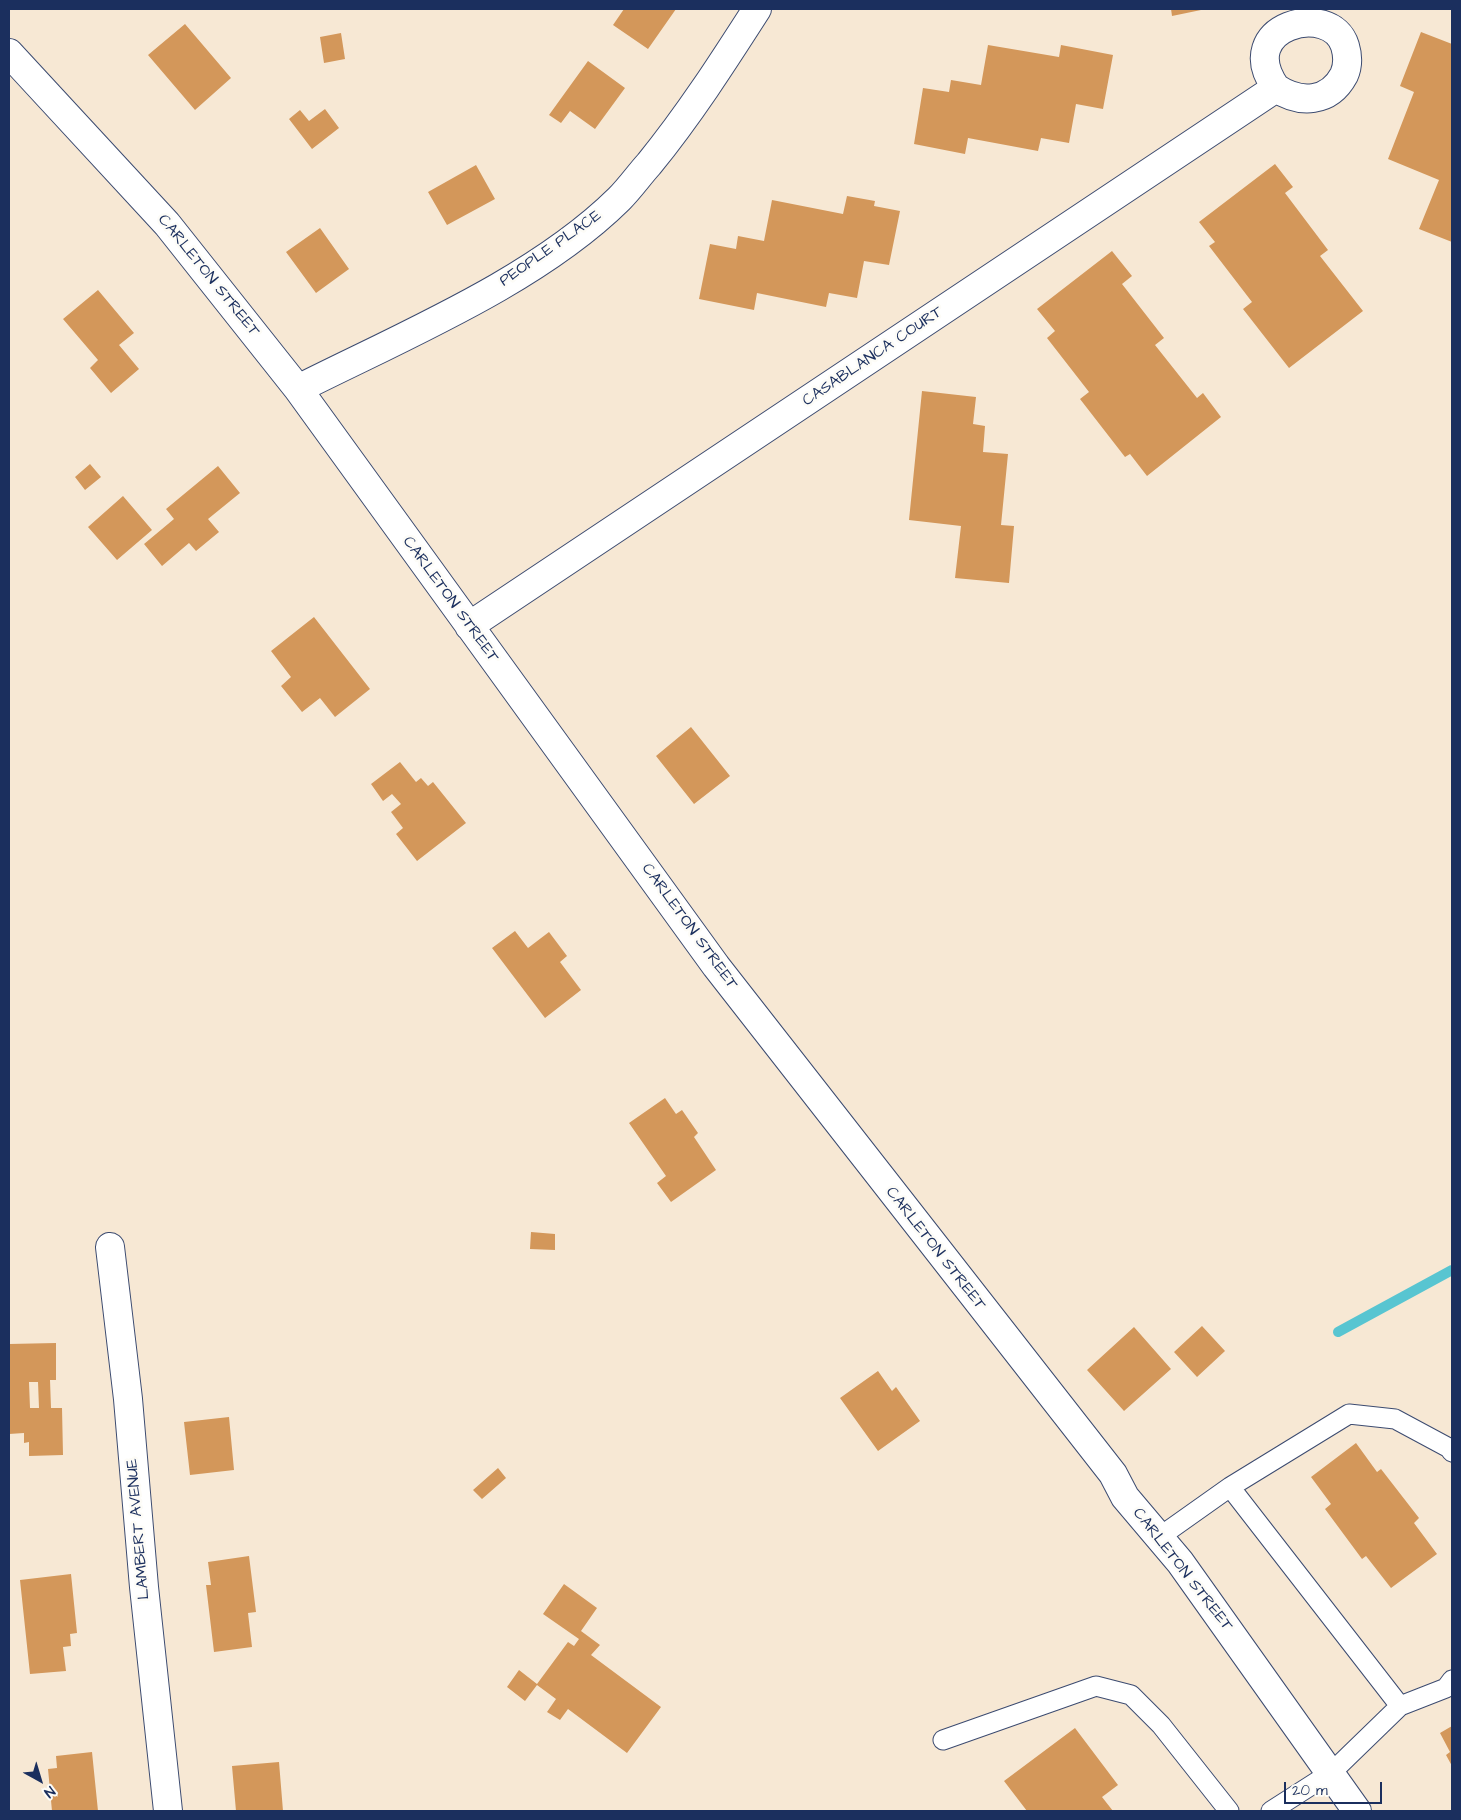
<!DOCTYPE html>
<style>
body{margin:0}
#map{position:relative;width:1461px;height:1820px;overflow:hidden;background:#f7e8d4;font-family:"Architects Daughter",sans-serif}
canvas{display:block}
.frame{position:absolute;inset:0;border:10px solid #1b2f5e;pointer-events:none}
.north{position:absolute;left:15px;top:1755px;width:50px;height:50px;-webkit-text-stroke:4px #fdfcf7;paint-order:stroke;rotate:141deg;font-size:14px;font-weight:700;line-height:20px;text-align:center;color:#1b2f5e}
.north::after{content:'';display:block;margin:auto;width:18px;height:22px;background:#1b2f5e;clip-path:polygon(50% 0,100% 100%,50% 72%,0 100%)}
.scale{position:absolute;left:1284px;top:1782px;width:98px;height:22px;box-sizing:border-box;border:2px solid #1b2f5e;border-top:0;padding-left:6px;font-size:15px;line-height:18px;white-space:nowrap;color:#1b2f5e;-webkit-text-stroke:4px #fdfcf7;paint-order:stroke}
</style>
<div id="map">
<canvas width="1461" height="1820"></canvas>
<div class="frame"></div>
<div class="north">N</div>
<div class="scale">20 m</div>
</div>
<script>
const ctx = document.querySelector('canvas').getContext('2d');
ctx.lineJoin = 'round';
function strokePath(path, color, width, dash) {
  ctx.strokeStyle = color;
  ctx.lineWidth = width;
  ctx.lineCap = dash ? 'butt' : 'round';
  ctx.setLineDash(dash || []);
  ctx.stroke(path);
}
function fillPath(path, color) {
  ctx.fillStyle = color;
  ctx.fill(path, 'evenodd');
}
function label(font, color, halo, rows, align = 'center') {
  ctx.font = font + ' "Architects Daughter",sans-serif';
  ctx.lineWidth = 5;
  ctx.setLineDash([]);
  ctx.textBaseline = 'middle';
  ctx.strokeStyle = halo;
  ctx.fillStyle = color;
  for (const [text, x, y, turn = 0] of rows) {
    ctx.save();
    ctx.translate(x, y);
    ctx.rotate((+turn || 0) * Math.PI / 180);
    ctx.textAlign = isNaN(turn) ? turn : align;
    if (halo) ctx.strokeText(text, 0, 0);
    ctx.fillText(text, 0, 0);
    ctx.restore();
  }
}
strokePath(new Path2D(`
 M1338,1332L1452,1270`), '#58c5d1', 10);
fillPath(new Path2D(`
 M624,9H676L648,49L613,25Z
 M1171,9H1201V10L1172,16Z
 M185,24L231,78L195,110L148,55Z
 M1421,32L1452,44V242L1419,229L1439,180L1388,159L1414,92L1400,86Z
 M341,33L345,59L324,63L320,37Z
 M988,45L1059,57L1061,45L1113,55L1103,109L1076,104L1069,143L1041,138L1038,151L968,138L965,154L914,144L923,88L949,92L951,80L981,85Z
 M588,61L625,88L595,129L570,111L561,123L549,115Z
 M325,109L339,128L312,149L289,119L300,110L309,121Z
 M1275,164L1293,187L1285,193L1328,250L1320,256L1363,311L1289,368L1243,309L1252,302L1209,246L1215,242L1199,222Z
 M476,165L495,199L447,225L428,192Z
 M847,196L875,201L874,206L900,211L889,265L864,261L857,298L829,293L826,307L757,293L754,310L699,299L710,244L736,249L738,236L764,241L772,200L843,214Z
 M320,228L349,269L316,293L286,252Z
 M1112,251L1132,276L1122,284L1164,338L1155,345L1197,398L1203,393L1221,417L1147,476L1130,454L1125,457L1080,399L1089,392L1047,338L1055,331L1037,309Z
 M98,290L134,333L119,345L139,369L111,393L90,368L98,360L63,319Z
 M922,391L976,397L973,424L985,426L983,452L1008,454L1001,525L1014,526L1009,583L955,578L961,526L909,520Z
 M90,464L101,477L85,490L75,477Z
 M218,466L240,493L208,519L219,532L196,551L189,543L162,566L144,544L174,519L166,509Z
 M123,496L152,530L117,560L88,527Z
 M314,617L370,689L335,717L320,698L302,712L281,686L291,677L271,651Z
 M691,727L730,776L694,804L656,756Z
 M400,762L416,782L421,778L428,786L433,782L466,823L417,861L396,834L403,828L391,812L401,804L392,794L383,801L371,784Z
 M515,931L528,948L549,932L567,956L560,962L581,990L545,1018L492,948Z
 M665,1098L676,1114L682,1110L698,1133L694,1137L716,1170L671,1202L657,1183L666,1176L629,1123Z
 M531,1232L555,1234V1250L530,1249Z
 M1202,1326L1225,1351L1197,1377L1174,1352Z
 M1134,1327L1171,1369L1124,1411L1087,1370Z
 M56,1343V1380H50L51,1408H62L63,1455L29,1456V1442L24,1443V1433L9,1434V1344ZM29,1382H38L39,1408H30Z
 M878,1371L892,1391L896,1387L920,1421L878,1451L840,1398Z
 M229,1417L234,1470L190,1475L184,1422Z
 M1356,1443L1377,1472L1381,1469L1419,1518L1414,1523L1437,1554L1391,1588L1366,1556L1362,1559L1325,1509L1331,1504L1311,1477Z
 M498,1468L506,1478L482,1499L473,1490Z
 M249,1556L256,1612L248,1613L252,1647L214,1652L206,1585H211L208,1562Z
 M71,1574L77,1633L70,1634L71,1646L63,1647L66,1671L30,1674L20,1580Z
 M564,1584L597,1608L581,1631L600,1645L591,1655L661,1707L627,1753L568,1709L560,1720L547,1712L556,1699L537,1685L525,1701L507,1687L519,1670L537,1684L568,1642L574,1646L579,1639L543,1614Z
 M1452,1726V1766L1446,1755L1450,1752L1440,1733Z
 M1075,1728L1118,1785L1102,1797L1113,1811H1027L1004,1781Z
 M92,1752L98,1811H52L48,1769L57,1768L56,1756Z
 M279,1762L283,1811H236L232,1766Z`), '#d3975a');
const lane = new Path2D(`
 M1230,1487L1349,1414L1395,1419L1449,1448L1452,1452
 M1158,1538L1230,1487L1400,1706L1332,1772L1271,1811
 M1400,1706L1446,1688L1452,1680
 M943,1740L1096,1686L1131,1695L1161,1725L1229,1811`);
const street = new Path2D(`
 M9,53L167,224L298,389L716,966L1113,1474L1125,1497L1180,1562L1357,1811
 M298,389C403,336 536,281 619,199C630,188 639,175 649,164C689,115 723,62 757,9
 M469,626L1276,88C1232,26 1331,0 1345,46C1348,56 1348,66 1344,75C1329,103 1300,104 1276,88
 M110,1247L128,1399L144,1587L168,1811`);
strokePath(lane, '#3c4b70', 21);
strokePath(street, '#3c4b70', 30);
strokePath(lane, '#fff', 19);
strokePath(street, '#fff', 28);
label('16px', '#1b2f5e', '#fdfcf7', [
 ["PEOPLE PLACE",551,249,-35],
 ["CARLETON STREET",208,276,51],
 ["CASABLANCA COURT",873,357,-34],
 ["CARLETON STREET",450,600,54],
 ["CARLETON STREET",689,927,54],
 ["CARLETON STREET",935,1249,52],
 ["LAMBERT AVENUE",139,1529,-95],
 ["CARLETON STREET",1182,1570,52]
]);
</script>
